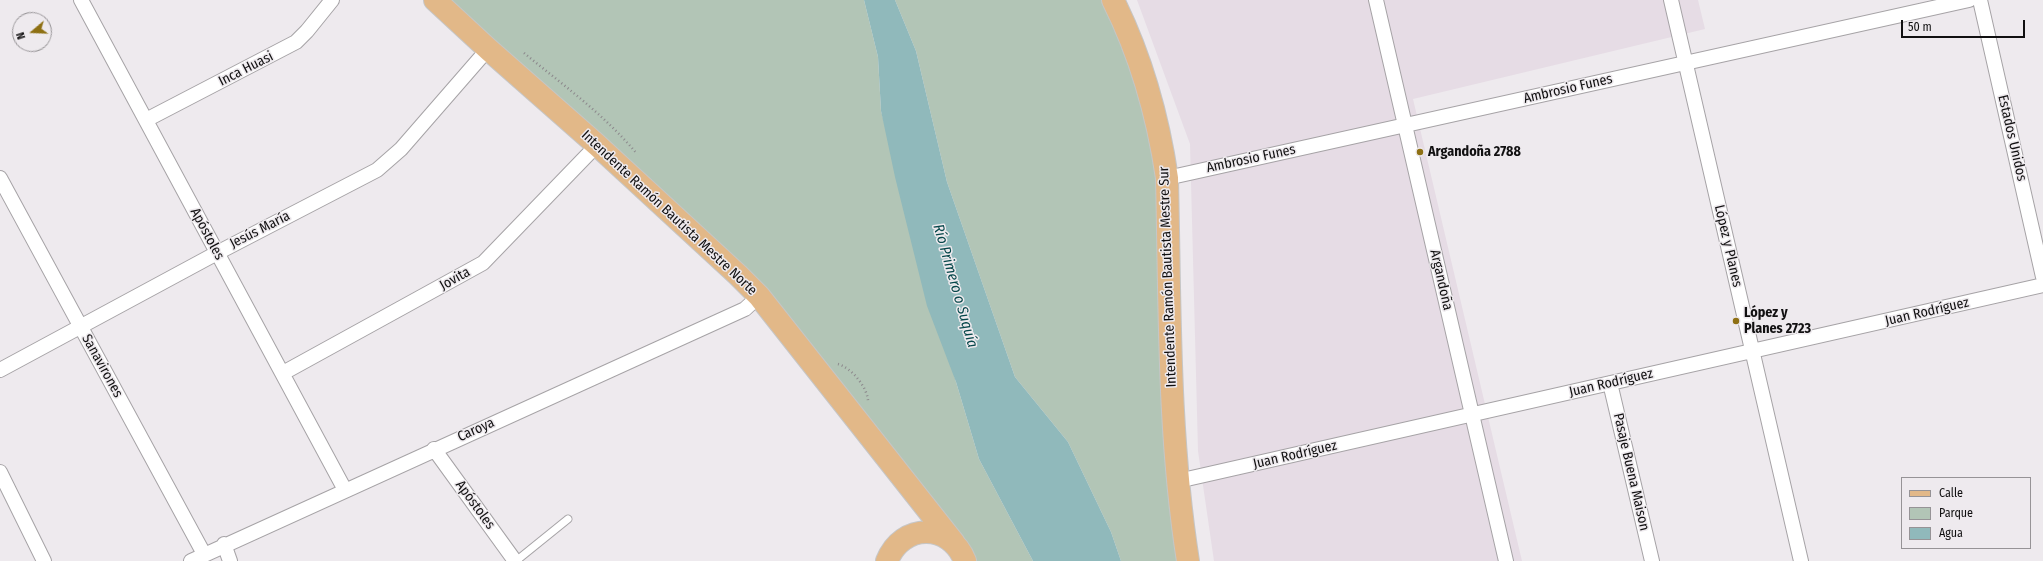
<!DOCTYPE html>
<meta charset="utf-8">
<style>
body{margin:0}
#map{position:relative;width:2043px;height:561px;overflow:hidden;background:#eeeaee;font-family:"Fira Sans Condensed",sans-serif}
canvas{display:block}
.legend{position:absolute;left:1901px;top:477px;width:130px;height:72px;box-sizing:border-box;background:#eeeaee;border:1px solid #969396;margin:0;padding:5px 7px;list-style:none;font-size:12px;color:#111011}
.legend li{display:flex;align-items:center;gap:8px;height:20px}
.legend b{width:20px;border:1px solid #969396}
.north{position:absolute;left:12px;top:12px;width:40px;height:40px;box-sizing:border-box;background:#eeeaee;border:1px solid #969396;border-radius:50%;rotate:251deg;font-size:11px;font-weight:700;line-height:16px;text-align:center;color:#111011}
.north::after{content:'';display:block;margin:auto;width:14px;height:18px;background:#8e7013;clip-path:polygon(50% 0,100% 100%,50% 72%,0 100%)}
.scale{position:absolute;left:1901px;top:20px;width:124px;height:18px;box-sizing:border-box;border:2px solid #111011;border-top:0;padding-left:5px;font-size:12px;line-height:14px;white-space:nowrap;color:#111011;-webkit-text-stroke:3px #eeeaee;paint-order:stroke}
</style>
<div id="map">
<canvas width="2043" height="561"></canvas>
<ul class="legend">
<li><b style="height:5px;background:#e2b888"></b>Calle</li>
<li><b style="height:11px;background:#b2c5b6"></b>Parque</li>
<li><b style="height:11px;background:#90b9bb"></b>Agua</li>
</ul>
<div class="north">N</div>
<div class="scale">50 m</div>
</div>
<script>
const ctx = document.querySelector('canvas').getContext('2d');
ctx.lineJoin = 'round';
function fillPath(path, color) {
  ctx.fillStyle = color;
  ctx.fill(path, 'evenodd');
}
function strokePath(path, color, width, dash) {
  ctx.strokeStyle = color;
  ctx.lineWidth = width;
  ctx.lineCap = dash ? 'butt' : 'round';
  ctx.setLineDash(dash || []);
  ctx.stroke(path);
}
function label(font, color, halo, rows, align = 'center') {
  ctx.font = font + ' "Fira Sans Condensed",sans-serif';
  ctx.lineWidth = 3;
  ctx.setLineDash([]);
  ctx.textBaseline = 'middle';
  ctx.strokeStyle = halo;
  ctx.fillStyle = color;
  for (const [text, x, y, turn = 0] of rows) {
    ctx.save();
    ctx.translate(x, y);
    ctx.rotate((+turn || 0) * Math.PI / 180);
    ctx.textAlign = isNaN(turn) ? turn : align;
    if (halo) ctx.strokeText(text, 0, 0);
    ctx.fillText(text, 0, 0);
    ctx.restore();
  }
}
fillPath(new Path2D(`
 M1137,0H1698L1705,29L1413,99L1522,561H1214L1198,451L1190,144Z`), '#e6dce5');
fillPath(new Path2D(`
 M435,0H864L878,57L881,111L956,382L979,459L1033,561H962L759,296Z
 M895,0H1113L1158,128L1188,561H1121L1111,532L1068,442L1015,377L947,182L916,51Z`), '#b2c5b6');
fillPath(new Path2D(`
 M864,0H895L916,51L947,182L1015,377L1068,442L1111,532L1121,561H1033L979,459L956,382L927,306L895,177L881,111L878,57Z`), '#90b9bb');
const service = new Path2D(`
 M516,561L568,519`);
const minor = new Path2D(`
 M81,0L345,490
 M1376,0L1506,561
 M1671,0L1801,561
 M1980,0L2043,277
 M146,120L296,42L307,31L332,0
 M0,178L204,554
 M1167,178L1969,0
 M0,370L217,253L377,170L401,149L488,49
 M283,373L483,263L597,145
 M1610,383L1652,561
 M434,449L515,561
 M0,472L44,561
 M1178,481L2043,285
 M224,544L230,561
 M191,561L745,309L759,296`);
const primary = new Path2D(`
 M435,0L488,49L597,145L738,275L759,296L954,543
 M1113,0C1140,54 1158,117 1167,178C1170,306 1168,434 1188,561
 M887,561C902,523 950,522 965,561`);
strokePath(service, '#a6a3a6', 9);
strokePath(minor, '#a6a3a6', 16);
strokePath(primary, '#c6c6c6', 24);
strokePath(new Path2D(`
 M524,53C563,85 605,115 637,154
 M838,364C852,368 869,389 868,403`), '#8c898c', 2.5, [1, 3]);
strokePath(service, '#fff', 7);
strokePath(minor, '#fff', 14);
strokePath(primary, '#e2b888', 22);
for (const [x, y, r, color] of [
 [1420,152,4,"#8e7013"],
 [1736,321,4,"#8e7013"]
]) {
  const dot = new Path2D();
  dot.arc(x, y, r, 0, 2 * Math.PI);
  ctx.fillStyle = color;
  ctx.fill(dot);
  strokePath(dot, '#eeeaee', 1.5);
}
label('14px', '#111011', '#eeeaee', [
 ["Inca Huasi",246,69,-27],
 ["Ambrosio Funes",1568,89,-13],
 ["Estados Unidos",2012,138,77],
 ["Ambrosio Funes",1251,159,-12],
 ["Intendente Ramón Bautista Mestre Norte",669,213,43],
 ["Jesús María",260,230,-27],
 ["Apóstoles",207,234,62],
 ["López y Planes",1728,246,77],
 ["Intendente Ramón Bautista Mestre Sur",1168,277,-92],
 ["Jovita",455,279,-29],
 ["Argandoña",1441,280,77],
 ["Juan Rodríguez",1927,312,-13],
 ["Sanavirones",102,366,61],
 ["Juan Rodríguez",1611,383,-13],
 ["Caroya",476,430,-24],
 ["Juan Rodríguez",1295,455,-13],
 ["Pasaje Buena Maison",1631,472,77],
 ["Apóstoles",475,505,54]
]);
label('bold 14px', '#111011', '#eeeaee', [
 ["Argandoña 2788",1428,152],
 ["López y",1744,313],
 ["Planes 2723",1744,329]
], 'left');
label('italic 15px', '#06474a', '#eeeaee', [
 ["Río Primero o Suquía",955,286,74]
]);
</script>
